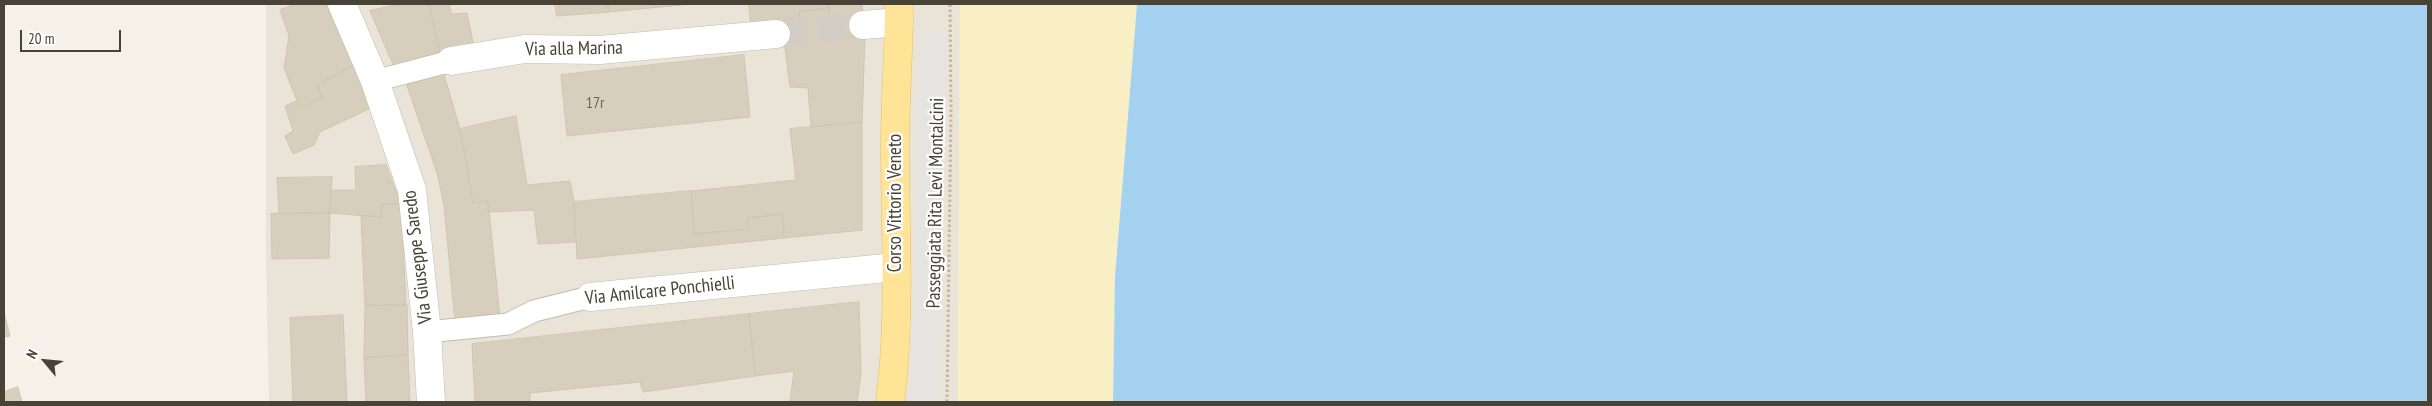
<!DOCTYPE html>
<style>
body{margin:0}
#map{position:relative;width:2432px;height:406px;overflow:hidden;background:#f5f1e9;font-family:"PT Sans Narrow",sans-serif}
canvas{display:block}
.frame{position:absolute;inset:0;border:5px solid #494237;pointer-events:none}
.north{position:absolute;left:20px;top:336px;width:50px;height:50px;-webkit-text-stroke:4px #fff;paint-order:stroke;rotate:298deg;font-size:14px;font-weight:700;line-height:20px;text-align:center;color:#494237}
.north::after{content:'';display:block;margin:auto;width:18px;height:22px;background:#494237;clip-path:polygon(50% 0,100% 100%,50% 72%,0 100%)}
.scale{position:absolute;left:20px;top:30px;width:101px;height:22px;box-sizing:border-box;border:2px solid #494237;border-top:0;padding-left:6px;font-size:15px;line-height:18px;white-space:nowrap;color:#494237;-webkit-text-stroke:4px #fff;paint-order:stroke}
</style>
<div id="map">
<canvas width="2432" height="406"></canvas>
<div class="frame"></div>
<div class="north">N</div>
<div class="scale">20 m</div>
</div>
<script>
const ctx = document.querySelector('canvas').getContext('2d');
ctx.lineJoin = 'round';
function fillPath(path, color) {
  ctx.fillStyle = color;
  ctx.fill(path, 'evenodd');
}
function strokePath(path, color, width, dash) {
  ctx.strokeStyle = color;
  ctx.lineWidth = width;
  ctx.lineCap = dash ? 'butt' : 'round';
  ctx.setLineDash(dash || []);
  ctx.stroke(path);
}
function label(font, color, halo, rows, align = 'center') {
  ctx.font = font + ' "PT Sans Narrow",sans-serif';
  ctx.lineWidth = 4.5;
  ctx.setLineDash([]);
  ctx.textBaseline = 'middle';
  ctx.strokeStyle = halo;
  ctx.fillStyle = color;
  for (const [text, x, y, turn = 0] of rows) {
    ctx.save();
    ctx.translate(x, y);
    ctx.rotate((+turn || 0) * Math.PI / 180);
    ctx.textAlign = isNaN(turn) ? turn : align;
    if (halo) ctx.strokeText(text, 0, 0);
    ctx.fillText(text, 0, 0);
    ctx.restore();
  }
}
fillPath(new Path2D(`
 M266,4H960L958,402H269L266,259Z`), '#e9e4d7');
fillPath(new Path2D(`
 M960,4H1137L1115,277L1113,402H958Z`), '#f9efc5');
fillPath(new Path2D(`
 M946,30L940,402H911L920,38Z`), '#e6e4e1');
fillPath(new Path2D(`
 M1137,4H2428V402H1113L1115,277Z`), '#a5d1f1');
const building = new Path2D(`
 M297,4H326L353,66L317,85L322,98L300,108L284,68L289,36L280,10Z
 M399,4H429L441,56L394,67L370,11Z
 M429,4H449L452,14L467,13L474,47L441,56Z
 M555,4H608L609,12L557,16Z
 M608,4H691L609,12Z
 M749,4H862L865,36L832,38L829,8L799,12L801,41H784L751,27Z
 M829,8L832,38L865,36L862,122L811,127L808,88L790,87L784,41H801L799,12Z
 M744,55L750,117L567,136L561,75Z
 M353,66L371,108L320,132L314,145L293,154L285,136L293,131L285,106L296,101L300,108L322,98L317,85Z
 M442,68L460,129L473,203L488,201L500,317L455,323L444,205L437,173L405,80Z
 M516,116L527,185L570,181L574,202L575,242L538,244L534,210L488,212V201L473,203L460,129Z
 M862,122V230L784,238L783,214L748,218V229L694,234L691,191L796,180L790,129Z
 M386,165L401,204H382L381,217L330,213L331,190H356L355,167Z
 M332,177L330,213L279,214L277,178Z
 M691,191L694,234L748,229V218L783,214L784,238L577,259L574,202Z
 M382,204H401L406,305L365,306L361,216L381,217Z
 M330,213L329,258L272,259L271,214Z
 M859,302L861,374L857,402H790L794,371L755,376L749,314Z
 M407,305L408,355L364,358L365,306Z
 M4,312L10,336L4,337Z
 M749,314L755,376L643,392L640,382L530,393V402H475L472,344Z
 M343,315L347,402H293L290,318Z
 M408,355L410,402H366L364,358Z
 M18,387L22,402H4V392Z`);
fillPath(building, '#d7cebe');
strokePath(building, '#d1c6b1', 1);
strokePath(new Path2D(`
 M776,34L863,25`), '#d3cec5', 28, [28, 14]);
const pedestrian = new Path2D(`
 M375,81L451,61
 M427,332L508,324L534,311L590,297`);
const minor = new Path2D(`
 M342,4L375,81L412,190L427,332L431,402
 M863,25L899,22
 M451,61L525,49L600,50L776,34
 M590,297L896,267`);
const primary = new Path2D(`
 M890,402C901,319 895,232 895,148C895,100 899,52 899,4`);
strokePath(pedestrian, '#c3bdae', 23);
strokePath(minor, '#c3bdae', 29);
strokePath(primary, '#e5c266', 29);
strokePath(new Path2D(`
 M947,402L951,113L950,4`), '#c2b69c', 3, [2.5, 2.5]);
strokePath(pedestrian, '#fff', 21);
strokePath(minor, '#fff', 28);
strokePath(primary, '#ffe498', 28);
label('16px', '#6c6559', null, [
 ["17r",595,103]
]);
label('19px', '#494237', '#fff', [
 ["Via alla Marina",574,49,-1],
 ["Corso Vittorio Veneto",896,203,-90],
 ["Passeggiata Rita Levi Montalcini",936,203,-89],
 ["Via Giuseppe Saredo",418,257,-97],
 ["Via Amilcare Ponchielli",660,291,-6]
]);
</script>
